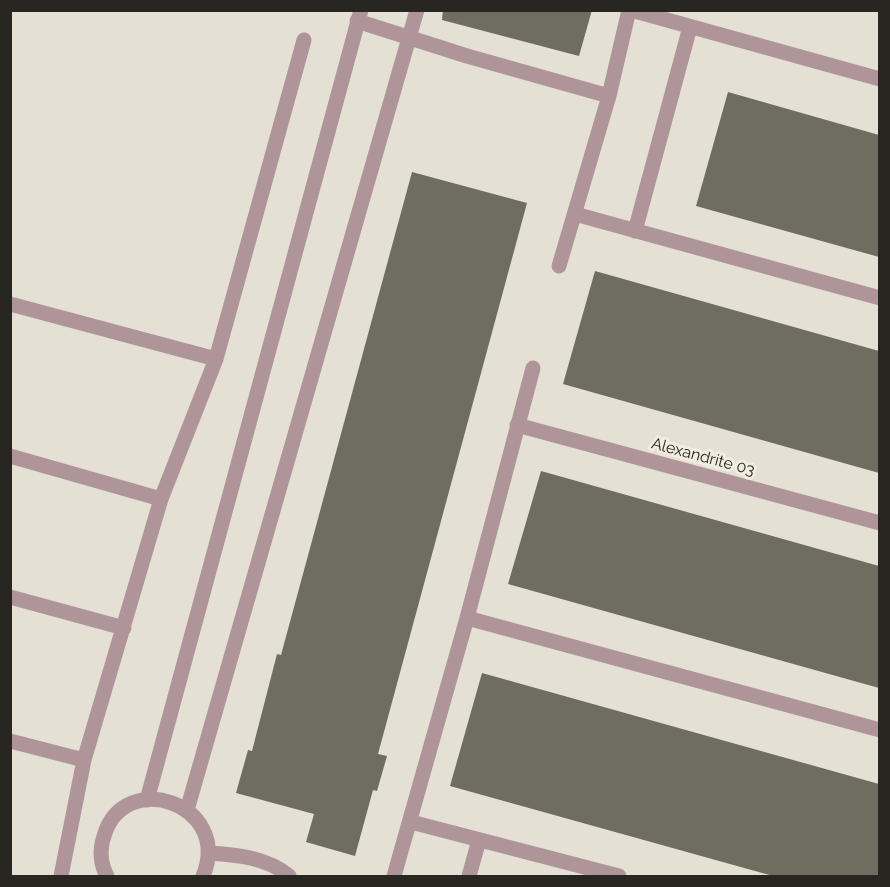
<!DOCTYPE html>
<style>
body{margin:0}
#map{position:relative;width:890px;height:887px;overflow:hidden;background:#e4e0d3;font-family:Raleway,sans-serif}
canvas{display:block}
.frame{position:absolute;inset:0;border:12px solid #272621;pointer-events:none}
</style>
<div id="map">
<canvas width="890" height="887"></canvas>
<div class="frame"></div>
</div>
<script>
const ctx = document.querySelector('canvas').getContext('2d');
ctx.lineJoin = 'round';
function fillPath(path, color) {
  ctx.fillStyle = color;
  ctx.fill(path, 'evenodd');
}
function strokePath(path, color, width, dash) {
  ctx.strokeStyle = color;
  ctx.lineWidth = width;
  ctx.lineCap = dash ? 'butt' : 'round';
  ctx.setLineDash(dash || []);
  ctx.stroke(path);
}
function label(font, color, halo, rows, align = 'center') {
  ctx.font = font + ' Raleway,sans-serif';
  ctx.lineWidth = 6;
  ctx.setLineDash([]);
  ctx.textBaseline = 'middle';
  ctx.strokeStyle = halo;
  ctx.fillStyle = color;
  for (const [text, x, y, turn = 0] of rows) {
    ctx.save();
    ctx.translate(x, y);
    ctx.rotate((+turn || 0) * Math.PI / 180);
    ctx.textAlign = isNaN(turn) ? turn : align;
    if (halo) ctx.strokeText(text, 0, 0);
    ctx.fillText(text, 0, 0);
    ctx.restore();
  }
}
fillPath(new Path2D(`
 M443,10H592L579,56L442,20Z
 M728,92L879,135V257L696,206Z
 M412,172L527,203L378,754L387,756L377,791L373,790L355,856L306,842L314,814L236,793L248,750L252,751L277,654L281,655Z
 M595,271L879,351V473L563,384Z
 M541,471L879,566V688L508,584Z
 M482,673L879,784V876H773L450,786Z`), '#6f6c60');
strokePath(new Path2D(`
 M631,10L880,79
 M357,21L467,56L609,96
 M575,214L880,298
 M635,231L690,27
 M559,266L609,96L629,10
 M10,304L216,359L161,499L84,760L61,876
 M216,359L304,40
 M517,425L880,523
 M10,456L161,499
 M10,597L124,628
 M467,618L880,730
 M10,741L84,760
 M147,800L361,10
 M187,810L417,10
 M411,822L619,876
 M208,853C236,855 267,857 289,876
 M107,876C100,863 99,851 104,836C124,767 233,804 203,876
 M394,876L467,618L533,368
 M469,876L479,840`), '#af9599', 15);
label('16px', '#272621', '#f1ede0', [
 ["Alexandrite 03",703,457,15]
]);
</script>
